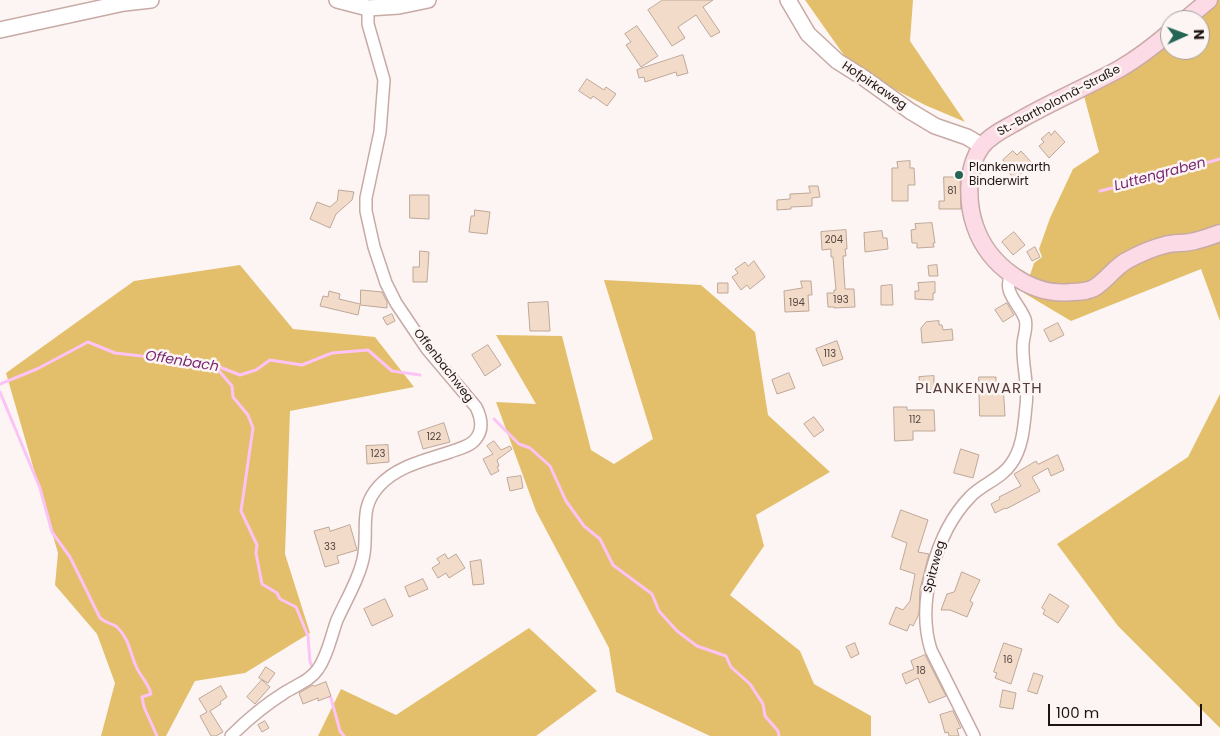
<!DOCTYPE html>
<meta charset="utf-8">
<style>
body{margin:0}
#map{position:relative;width:1220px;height:736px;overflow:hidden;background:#fcf5f4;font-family:Poppins,sans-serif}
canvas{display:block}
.north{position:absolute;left:1160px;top:10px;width:50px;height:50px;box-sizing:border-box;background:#fcf5f4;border:1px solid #a49b9a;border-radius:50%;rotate:88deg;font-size:14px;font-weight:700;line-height:20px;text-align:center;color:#1f1412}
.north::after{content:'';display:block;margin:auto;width:18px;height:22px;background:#246554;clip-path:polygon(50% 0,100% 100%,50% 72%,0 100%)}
.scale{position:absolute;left:1048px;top:704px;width:154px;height:22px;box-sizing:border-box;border:2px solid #1f1412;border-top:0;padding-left:6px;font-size:15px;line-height:18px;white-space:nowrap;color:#1f1412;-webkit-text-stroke:4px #fcf5f4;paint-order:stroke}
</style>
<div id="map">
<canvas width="1220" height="736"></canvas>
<div class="north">N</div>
<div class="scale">100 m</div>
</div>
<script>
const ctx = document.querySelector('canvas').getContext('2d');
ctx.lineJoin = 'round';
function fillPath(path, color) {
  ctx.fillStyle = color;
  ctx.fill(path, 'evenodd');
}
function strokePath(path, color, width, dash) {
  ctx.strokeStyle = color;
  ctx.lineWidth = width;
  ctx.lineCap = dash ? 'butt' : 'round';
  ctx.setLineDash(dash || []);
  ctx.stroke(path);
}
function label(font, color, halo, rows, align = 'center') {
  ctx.font = font + ' Poppins,sans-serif';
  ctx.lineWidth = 5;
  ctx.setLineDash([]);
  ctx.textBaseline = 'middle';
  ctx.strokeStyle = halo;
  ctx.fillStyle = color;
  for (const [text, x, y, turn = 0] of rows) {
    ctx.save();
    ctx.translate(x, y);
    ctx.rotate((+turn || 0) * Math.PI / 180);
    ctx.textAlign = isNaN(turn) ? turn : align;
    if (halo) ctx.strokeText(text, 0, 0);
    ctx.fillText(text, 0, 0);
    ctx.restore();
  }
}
fillPath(new Path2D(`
 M805,0H913L910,41L965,122L925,105L853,68Z
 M1217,0H1220V321L1201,269L1071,321L1024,293L1034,263L1042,257L1039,249L1050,218L1073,169L1099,152L1084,96L1170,40V50H1200V20H1194Z
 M240,265L293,329L375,337L414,387L290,411L285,554L310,633L245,673L195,681L166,736H101L115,683L97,634L55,585L58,553L6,373L134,281Z
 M604,280L701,285L755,332L768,415L830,472L756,515L764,546L730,595L800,651L814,684L871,716V736H710L616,692L609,648L536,511L496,402L536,404L496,335L562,336L591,450L614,464L653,439Z
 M1220,394V728L1118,626L1057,544L1188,457Z
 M529,628L597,691L536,736H318L341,689L396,715Z`), '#e4bf6b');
strokePath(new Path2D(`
 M1100,191L1161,176L1220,159
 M213,364L232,386L233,397L248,415L253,428L241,511L257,545L256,553L262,584L277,593L280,599L296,607L308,636L310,662L313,668
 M0,384L37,369L88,342L115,353L212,364L240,375L256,370L270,360L302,365L332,353L368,350L392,371L420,375
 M0,392L40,488L52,532L70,557L100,618C107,624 112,623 117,627C130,640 129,651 136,666C140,676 149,684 151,694L142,697L144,707L157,736
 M494,419L519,444L530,448L550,466L566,501L584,526L600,539L613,565L652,594L659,611L677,631L697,646L726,656L731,667L750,684L763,704L765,716L778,731L779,736
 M327,693L331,698L340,731L344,736`), '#fcc3f5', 3);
const building = new Path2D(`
 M663,0H713L703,7L720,32L711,37L696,15L678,27L685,38L672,46L648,10Z
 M637,26L658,56L641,67L626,45L631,42L625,34Z
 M683,55L688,73L677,76L676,72L645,82L644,77L639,78L637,70Z
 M587,79L604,90L606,87L616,94L607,106L593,96L591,99L579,91Z
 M1055,131L1065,142L1049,158L1039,146L1044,142L1041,139L1049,132L1051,135Z
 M1013,151L1017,155L1021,151L1032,163L1015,179L1004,168L1007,164L1003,160Z
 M910,161V168H914L915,185H908V201H892V168H898L897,162Z
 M944,177H960L961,209H939V201H944Z
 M809,186H818L820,197L812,198V206L791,207V209L777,210V200L790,199V194L810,193Z
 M339,190L354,192L352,200L336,214L330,228L310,219L317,202L330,207L337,201Z
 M410,195H429V219L410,218Z
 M475,210L490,212L487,234L469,232L471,216H474Z
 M932,223L935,243H933L934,247L917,248V243H912L911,230L916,229L915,224Z
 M846,230L847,249H845L846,256H843L845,289H854L855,307L834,308V307H828L827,293H834V290H836L833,257H831V249L822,250L821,232Z
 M882,231L883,238H887L888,249L865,252L864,233Z
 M1014,232L1025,245L1013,255L1002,242Z
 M1035,247L1040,257L1032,261L1027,252Z
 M420,251L429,252L427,282H413V267H419Z
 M754,261L765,277L750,289L747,285L741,290L732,277L738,273L735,269L745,262L748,266Z
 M937,265L938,276H929L928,266Z
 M801,281H811L812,295H808L809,311L785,312L784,291L802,288Z
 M935,282V293H933V300L915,299V291H919L918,283Z
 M718,283H728V293H718Z
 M892,285L893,305H881V286Z
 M361,290L382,292L387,302V308L360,305L358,315L320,306L323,296L328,297L329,291L340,294L339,299L360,304Z
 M548,302L550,331H530L528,303Z
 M1007,303L1014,315L1003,322L995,310Z
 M392,314L395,321L387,325L383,318Z
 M939,321V325H942L943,330L952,329L953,340L922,343L921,328L926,322Z
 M1058,323L1064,335L1050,342L1044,330Z
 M837,341L843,359L823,366L816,349Z
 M488,345L501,365L485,376L472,355Z
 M789,373L795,388L777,394L772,380Z
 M934,376V389L920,390L919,377Z
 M979,377H996V384H1003L1005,416H980Z
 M894,407H907V410H934L935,431H913V440L895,441Z
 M814,417L824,430L814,437L804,424Z
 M444,423L450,442L423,449L418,432Z
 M494,441L501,450L510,446L512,449L497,460L499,466L497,467L499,471L491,475L483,459L493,454L487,446Z
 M388,445L389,462L367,464L366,446Z
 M961,449L979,455L973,478L954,473Z
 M1058,455L1064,470L1051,476L1048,468L1032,477L1040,491L1006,509L1005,508L995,513L991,504L1000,499L999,497L1021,486L1014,474L1036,461L1038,464Z
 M521,476L523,488L510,491L507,478Z
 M901,510L928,520L918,552L929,554L920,589L919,614L913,626L910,624L907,631L889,624L896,607L903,610L910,601L915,574L900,569L907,543L892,537Z
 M350,525L357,550L337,556L339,563L325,567L314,531L329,527L330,531Z
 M445,554L448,559L456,554L465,568L449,578L446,573L438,578L432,568L440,563L437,559Z
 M481,560L484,584L473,585L470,562Z
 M962,572L980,580L970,601L973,603L967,617L950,610H941L947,594L954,592Z
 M423,579L428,589L409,597L405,587Z
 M1050,594L1069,606L1058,623L1043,614L1045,610L1042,608Z
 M385,599L393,616L372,626L364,609Z
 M855,643L859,654L851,658L846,647Z
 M1004,643L1022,649L1011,684L995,678L997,673L994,672Z
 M925,655L946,696L929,703L918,678L906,684L902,674L914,669L911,661Z
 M266,667L275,673L268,683L259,678Z
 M1034,673L1043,676L1037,694L1028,691Z
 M262,680L270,687L255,704L247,697Z
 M326,682L331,696L318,701V698L303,704L299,693L313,685L314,686Z
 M221,686L227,697L220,702L221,704L210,711L223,732L216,736H211L200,716L207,712L199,699Z
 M1003,690L1016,693L1013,709L1000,707Z
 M953,711L961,728L957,729L959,736H949L948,732L945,733L940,715Z
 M265,721L269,728L262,732L258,725Z`);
fillPath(building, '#f3dbca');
strokePath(building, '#bea797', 1);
const minor = new Path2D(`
 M231,736C247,720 265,705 284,693C296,685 310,681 318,669C328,655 331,636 337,620C346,600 361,575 364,554C368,527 359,508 379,486C397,466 426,460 450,452C458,449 468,447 474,441C484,431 482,419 476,407L427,349L396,303L386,283L374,247L366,211V198L380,132L384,80L368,24V8
 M974,736L931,650C916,603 936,532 970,497C982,484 1001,479 1011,464C1023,448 1024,425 1026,406C1029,385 1022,366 1023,345C1023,337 1028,327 1025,319C1019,303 1002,292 1011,275`);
const tertiary = new Path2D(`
 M337,0L368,8L399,6L428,0
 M788,0L808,34L837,61L864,78L910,111L935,126L967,137L982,146
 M0,30L124,3L151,0`);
const secondary = new Path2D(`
 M1185,20L1209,0
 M1170,32C1155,45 1138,58 1121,68C1085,88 1048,103 1013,124C1002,130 990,136 982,146C966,167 967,203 975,226C988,265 1031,297 1072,292C1079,292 1088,291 1094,288C1106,281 1114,268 1126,261C1137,255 1152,248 1165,245C1174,242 1185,244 1195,241C1203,239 1212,236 1220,233`);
strokePath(minor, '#c8aaa5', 14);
strokePath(tertiary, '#c8aaa5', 18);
strokePath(secondary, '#c8aaa5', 19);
strokePath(minor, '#fff', 11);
strokePath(tertiary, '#fff', 15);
strokePath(secondary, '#fcdbe6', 16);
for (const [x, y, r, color] of [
 [959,175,5,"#246554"]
]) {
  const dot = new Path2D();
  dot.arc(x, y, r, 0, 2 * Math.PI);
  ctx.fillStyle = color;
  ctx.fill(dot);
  strokePath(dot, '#fcf5f4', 2);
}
label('10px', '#544640', null, [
 ["81",952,191],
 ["204",834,240],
 ["193",841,300],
 ["194",797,303],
 ["113",830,354],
 ["112",915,420],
 ["122",434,437],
 ["123",378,454],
 ["33",330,547],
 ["16",1008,660],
 ["18",921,671]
]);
label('12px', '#1f1412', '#fcf5f4', [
 ["Hofpirkaweg",874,86,34],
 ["St.-Bartholomä-Straße",1059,101,-28],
 ["Offenbachweg",443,366,52],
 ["Spitzweg",935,567,-75]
]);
label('12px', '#1f1412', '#fcf5f4', [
 ["Plankenwarth",969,168],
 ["Binderwirt",969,182]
], 'left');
label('italic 14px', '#792a74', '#fcf5f4', [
 ["Luttengraben",1160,175,-15],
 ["Offenbach",182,362,9]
]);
ctx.letterSpacing = '1px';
label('15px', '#543c38', '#fcf5f4', [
 ["PLANKENWARTH",979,389]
]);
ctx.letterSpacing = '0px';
</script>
